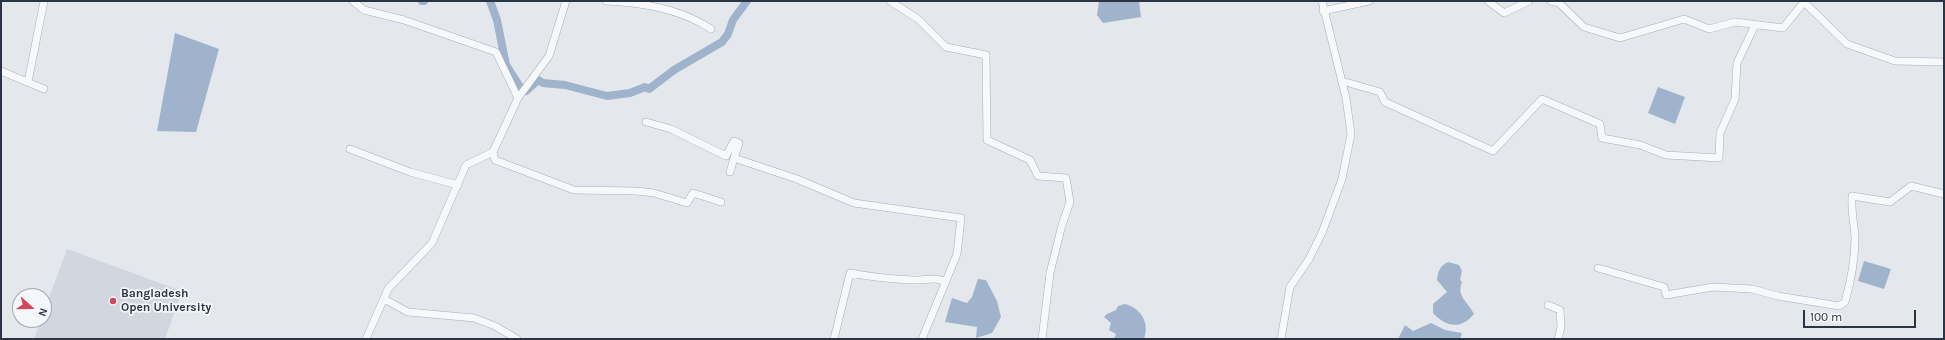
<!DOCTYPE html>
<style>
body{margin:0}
#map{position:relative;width:1945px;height:340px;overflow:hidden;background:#e4e7ec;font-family:Karla,sans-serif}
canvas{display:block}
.frame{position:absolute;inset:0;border:2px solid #2b3445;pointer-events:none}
.north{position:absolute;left:12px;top:288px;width:40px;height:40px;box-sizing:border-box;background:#f4f6f9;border:1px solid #a4a8b1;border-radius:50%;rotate:111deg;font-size:11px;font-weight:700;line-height:16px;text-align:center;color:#2b3445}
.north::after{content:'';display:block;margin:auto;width:14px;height:18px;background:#d1495b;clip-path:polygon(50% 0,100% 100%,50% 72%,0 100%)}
.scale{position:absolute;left:1803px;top:310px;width:113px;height:18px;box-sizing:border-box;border:2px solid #2b3445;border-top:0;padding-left:5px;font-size:12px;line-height:14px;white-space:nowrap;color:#2b3445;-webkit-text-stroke:3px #f4f6f9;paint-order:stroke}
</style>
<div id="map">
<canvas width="1945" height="340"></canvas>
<div class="frame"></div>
<div class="north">N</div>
<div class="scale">100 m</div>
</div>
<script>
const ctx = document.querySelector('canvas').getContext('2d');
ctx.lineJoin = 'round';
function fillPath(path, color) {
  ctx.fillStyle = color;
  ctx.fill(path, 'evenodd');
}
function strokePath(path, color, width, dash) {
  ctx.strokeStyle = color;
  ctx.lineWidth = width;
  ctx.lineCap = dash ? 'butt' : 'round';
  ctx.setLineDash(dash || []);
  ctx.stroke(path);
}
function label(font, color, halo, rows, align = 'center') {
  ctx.font = font + ' Karla,sans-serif';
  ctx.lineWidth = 3.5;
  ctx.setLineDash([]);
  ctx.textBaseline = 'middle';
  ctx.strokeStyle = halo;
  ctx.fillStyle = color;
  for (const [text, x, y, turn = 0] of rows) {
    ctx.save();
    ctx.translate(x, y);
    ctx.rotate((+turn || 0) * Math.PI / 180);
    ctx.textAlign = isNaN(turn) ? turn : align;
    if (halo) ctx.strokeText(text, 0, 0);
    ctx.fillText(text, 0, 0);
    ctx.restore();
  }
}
fillPath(new Path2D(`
 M67,249L182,291L165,339H34L41,320H44V311Z`), '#d2d6de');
fillPath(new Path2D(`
 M1099,1H1139L1141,17L1103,23L1097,15Z
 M175,33L219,49L196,132L157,131Z
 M1658,87L1685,97L1675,124L1648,113Z
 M1864,261L1891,269L1884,289L1858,281Z
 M1448,262L1459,265L1462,271L1460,280L1462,282C1456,296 1468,302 1474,314C1461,330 1446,327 1433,313V304L1447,292L1437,280C1438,271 1440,266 1448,262Z
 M978,279L986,280L997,301L1001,317L992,333L976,338L977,327L945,322L952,298L967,303L972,297Z
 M1125,304C1141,308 1150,323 1144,339H1114L1116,334L1109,330L1111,323L1104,317L1107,314L1116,310L1118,306Z
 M1431,323L1445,330L1462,333L1460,339H1398L1405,325L1413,331Z`), '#9fb4cc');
strokePath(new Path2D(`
 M422,1H424
 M490,1L497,20L506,65L520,87
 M526,91L538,80L543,83L565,85L607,96L630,93L645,87L649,89L674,70L722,42L728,34L733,20L747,1`), '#9fb4cc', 8);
const street = new Path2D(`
 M353,1L364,10L404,20L496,52L518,98L493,152L495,160L574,190L636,191L654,193L687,203L693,193L721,202
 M606,1C643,3 679,8 711,29
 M890,1L918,19L946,47L986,55L987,140L1030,160L1038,176L1066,178L1070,202L1062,225L1050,273L1042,339
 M1488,1L1504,13L1529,1
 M1551,1L1559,3L1584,27L1620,38L1684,19L1709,29L1735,22L1783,28L1805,1
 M1804,2L1847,44L1895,61L1944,62
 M1323,11L1369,1
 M1,71L44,89
 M1342,81L1380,92L1385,102L1493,151L1542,99L1600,124L1602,138L1640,145L1666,155L1719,158L1720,133L1735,99L1737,63L1755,25
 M28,82L44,1
 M518,98L549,56L566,1
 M646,122L671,129L726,156L734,141L739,143L734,158
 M350,149L410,172L458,185
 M730,172L734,158L797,179L854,203L961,218L957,254L922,339
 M1598,268L1664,287L1666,295L1713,287L1752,289L1778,296L1839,306L1845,302C1851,281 1855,259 1855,237C1854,223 1851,210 1852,196L1890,202L1911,186L1944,194
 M384,299L408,312L474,318L495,326L517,339
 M1548,305L1560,310L1561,327L1558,339
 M366,339L388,289L432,243L466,165L493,152
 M834,339L850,273C871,277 891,279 912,280C926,281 932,276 946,282
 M1281,339L1290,287L1309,259L1322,233L1342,179L1351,134L1346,98L1322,1`);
strokePath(street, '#a9aeb7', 8);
strokePath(street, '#f7f8fa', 7);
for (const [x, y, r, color] of [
 [113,301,4,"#d1495b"]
]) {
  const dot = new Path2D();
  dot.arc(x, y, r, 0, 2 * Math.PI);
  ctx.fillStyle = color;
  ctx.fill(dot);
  strokePath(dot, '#f4f6f9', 1.5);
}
label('bold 12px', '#2b3445', '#f4f6f9', [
 ["Bangladesh",121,294],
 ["Open University",121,308]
], 'left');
</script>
